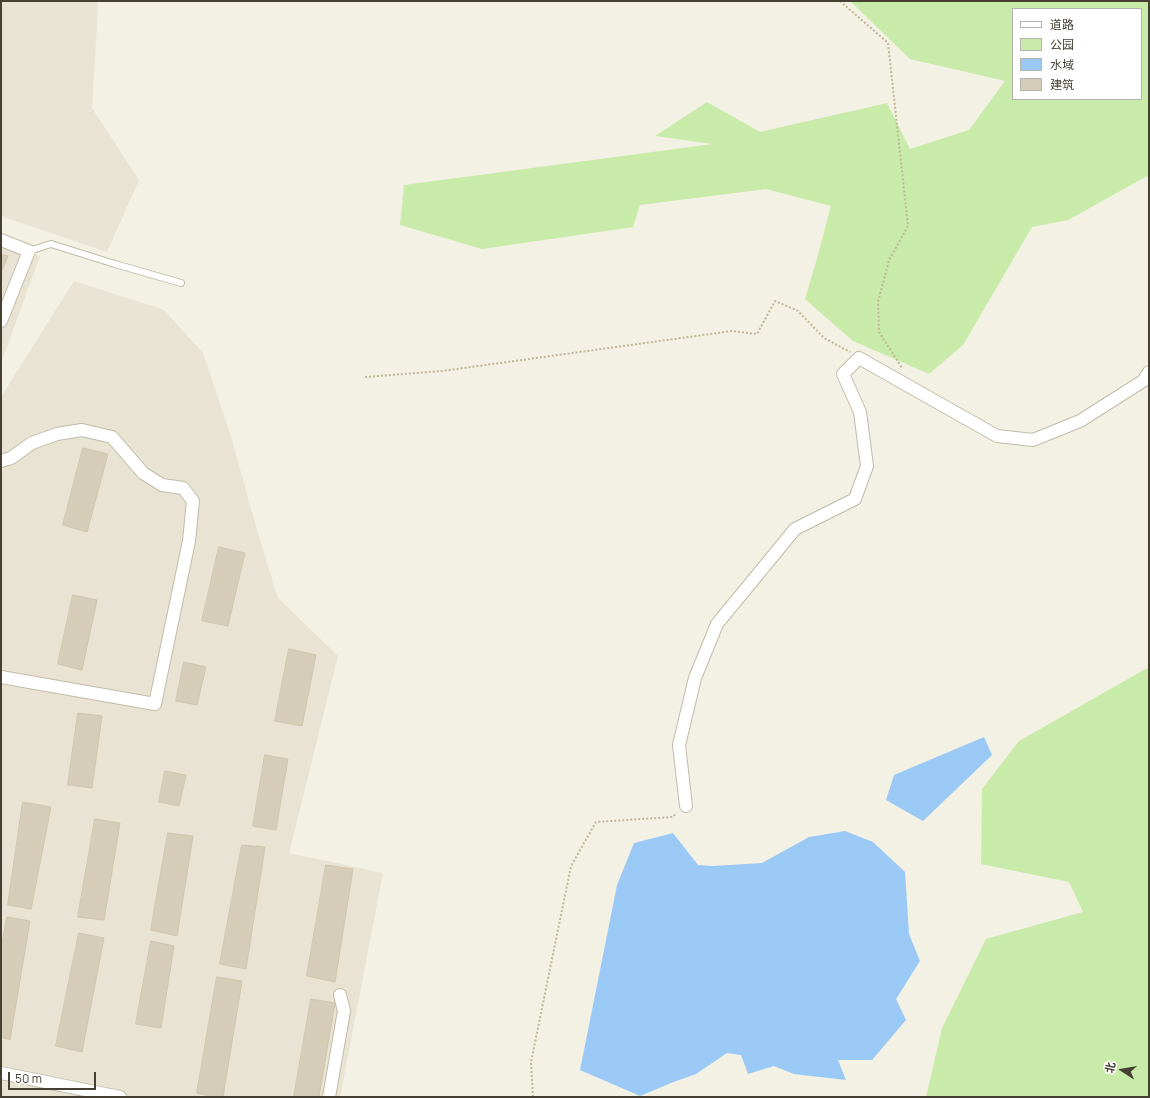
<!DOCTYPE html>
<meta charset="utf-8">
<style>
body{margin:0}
#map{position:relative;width:1150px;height:1098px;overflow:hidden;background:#f3f0e4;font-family:Manrope,"Noto Sans SC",sans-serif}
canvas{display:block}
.frame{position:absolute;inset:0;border:2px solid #464033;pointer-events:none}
.legend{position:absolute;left:1012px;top:8px;width:130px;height:92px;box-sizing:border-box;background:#fff;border:1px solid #b5b3ad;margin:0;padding:5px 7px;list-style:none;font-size:12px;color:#464033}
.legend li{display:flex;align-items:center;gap:8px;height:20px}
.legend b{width:20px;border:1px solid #b5b3ad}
.north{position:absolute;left:1102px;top:1050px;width:40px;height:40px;-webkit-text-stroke:3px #fff;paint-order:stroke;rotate:282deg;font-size:11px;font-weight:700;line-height:16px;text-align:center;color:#464033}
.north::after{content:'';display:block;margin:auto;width:14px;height:18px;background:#464033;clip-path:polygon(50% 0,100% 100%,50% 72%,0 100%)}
.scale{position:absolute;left:8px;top:1072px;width:88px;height:18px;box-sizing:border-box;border:2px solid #464033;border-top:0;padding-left:5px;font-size:12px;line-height:14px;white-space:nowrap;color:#464033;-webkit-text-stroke:3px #fff;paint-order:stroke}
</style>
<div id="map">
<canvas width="1150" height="1098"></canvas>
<div class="frame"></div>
<ul class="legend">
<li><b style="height:5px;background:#fff"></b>道路</li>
<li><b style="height:11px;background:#c8eba9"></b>公园</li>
<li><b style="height:11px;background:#9bc9f5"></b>水域</li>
<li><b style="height:11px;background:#d6cdb9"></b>建筑</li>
</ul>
<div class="north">北</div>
<div class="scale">50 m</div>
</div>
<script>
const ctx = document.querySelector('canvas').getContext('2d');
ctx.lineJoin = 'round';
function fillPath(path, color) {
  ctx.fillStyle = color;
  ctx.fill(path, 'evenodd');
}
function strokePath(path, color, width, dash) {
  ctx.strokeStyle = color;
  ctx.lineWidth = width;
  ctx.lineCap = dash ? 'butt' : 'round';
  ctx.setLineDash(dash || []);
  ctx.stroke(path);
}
fillPath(new Path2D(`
 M1,1H97L98,7L92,108L139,180L107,252L1,216Z
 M1,244L40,256L1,363Z
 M74,281L164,310L203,353L231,437L257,530L278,598L338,656L289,853L383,873L340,1097H1V397Z`), '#e8e3d2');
fillPath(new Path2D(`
 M850,1H1149V175L1068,220L1032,227L963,345L929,374L853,341L805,299L816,262L831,206L766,189L640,205L633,227L482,249L400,225L404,185L713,144L655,136L707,102L760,132L887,103L910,149L969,130L1005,81L910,59ZM1013,9H1141V99H1013Z
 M1149,667V1097H926L942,1028L986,939L1083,912L1069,882L981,864L982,789L1019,741Z`), '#c8eba9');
fillPath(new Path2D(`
 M984,737L992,755L923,821L886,800L894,775Z
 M845,831L873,842L905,872L909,934L920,961L896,999L906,1020L872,1060H838L846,1080L794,1074L774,1066L748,1074L741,1055L727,1053L696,1074L671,1083L640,1096L580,1070L617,885L634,843L673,833L698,865L713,866L762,863L809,837Z`), '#9bc9f5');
const building = new Path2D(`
 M1,254L8,256L1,273Z
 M83,448L108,454L87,532L63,525Z
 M219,547L245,553L228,626L202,621Z
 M73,595L97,600L82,670L58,664Z
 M289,649L316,655L302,726L275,721Z
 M184,662L206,667L197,705L176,701Z
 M78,713L102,716L92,788L68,785Z
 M265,755L288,759L276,830L253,826Z
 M165,771L186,775L179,806L159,802Z
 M23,802L51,807L31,909L8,905Z
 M95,819L120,823L104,920L78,917Z
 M168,833L193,836L177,936L151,930Z
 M242,845L265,847L246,969L220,964Z
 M326,865L353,869L335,982L307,976Z
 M7,917L30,921L10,1040L1,1037V949Z
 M79,933L104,938L82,1052L56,1046Z
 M151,941L174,946L161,1028L136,1024Z
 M217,977L242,981L223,1097H214L197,1093Z
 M311,999L335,1003L319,1097H294Z`);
fillPath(building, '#d6cdb9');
strokePath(building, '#d1c5ab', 1);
const service = new Path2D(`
 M29,251L51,244L115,264L181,283`);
const minor = new Path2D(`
 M1,240L29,251L1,321
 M1,461L11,458L32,443L57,434L82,430L112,437L143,473L162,485L183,488L193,501L189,541L155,704L1,677
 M686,806L679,745L695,678L717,624L795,529L855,499L867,466L860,412L843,374L859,358L997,436L1033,440L1080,421L1143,381L1149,372
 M1,1073L120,1097
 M329,1097L344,1011L340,995`);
strokePath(service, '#c2bca9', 8);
strokePath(minor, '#c2bca9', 14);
strokePath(new Path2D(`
 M840,1L888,43L908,226L889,260L878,302L879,332L902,368
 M365,377L442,371L732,331L757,334L775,301L798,311L824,338L850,352
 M533,1097L531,1062L571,866L596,822L672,817L677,813`), '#c2b696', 2, [2, 2]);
strokePath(service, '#fff', 6);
strokePath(minor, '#fff', 12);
</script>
